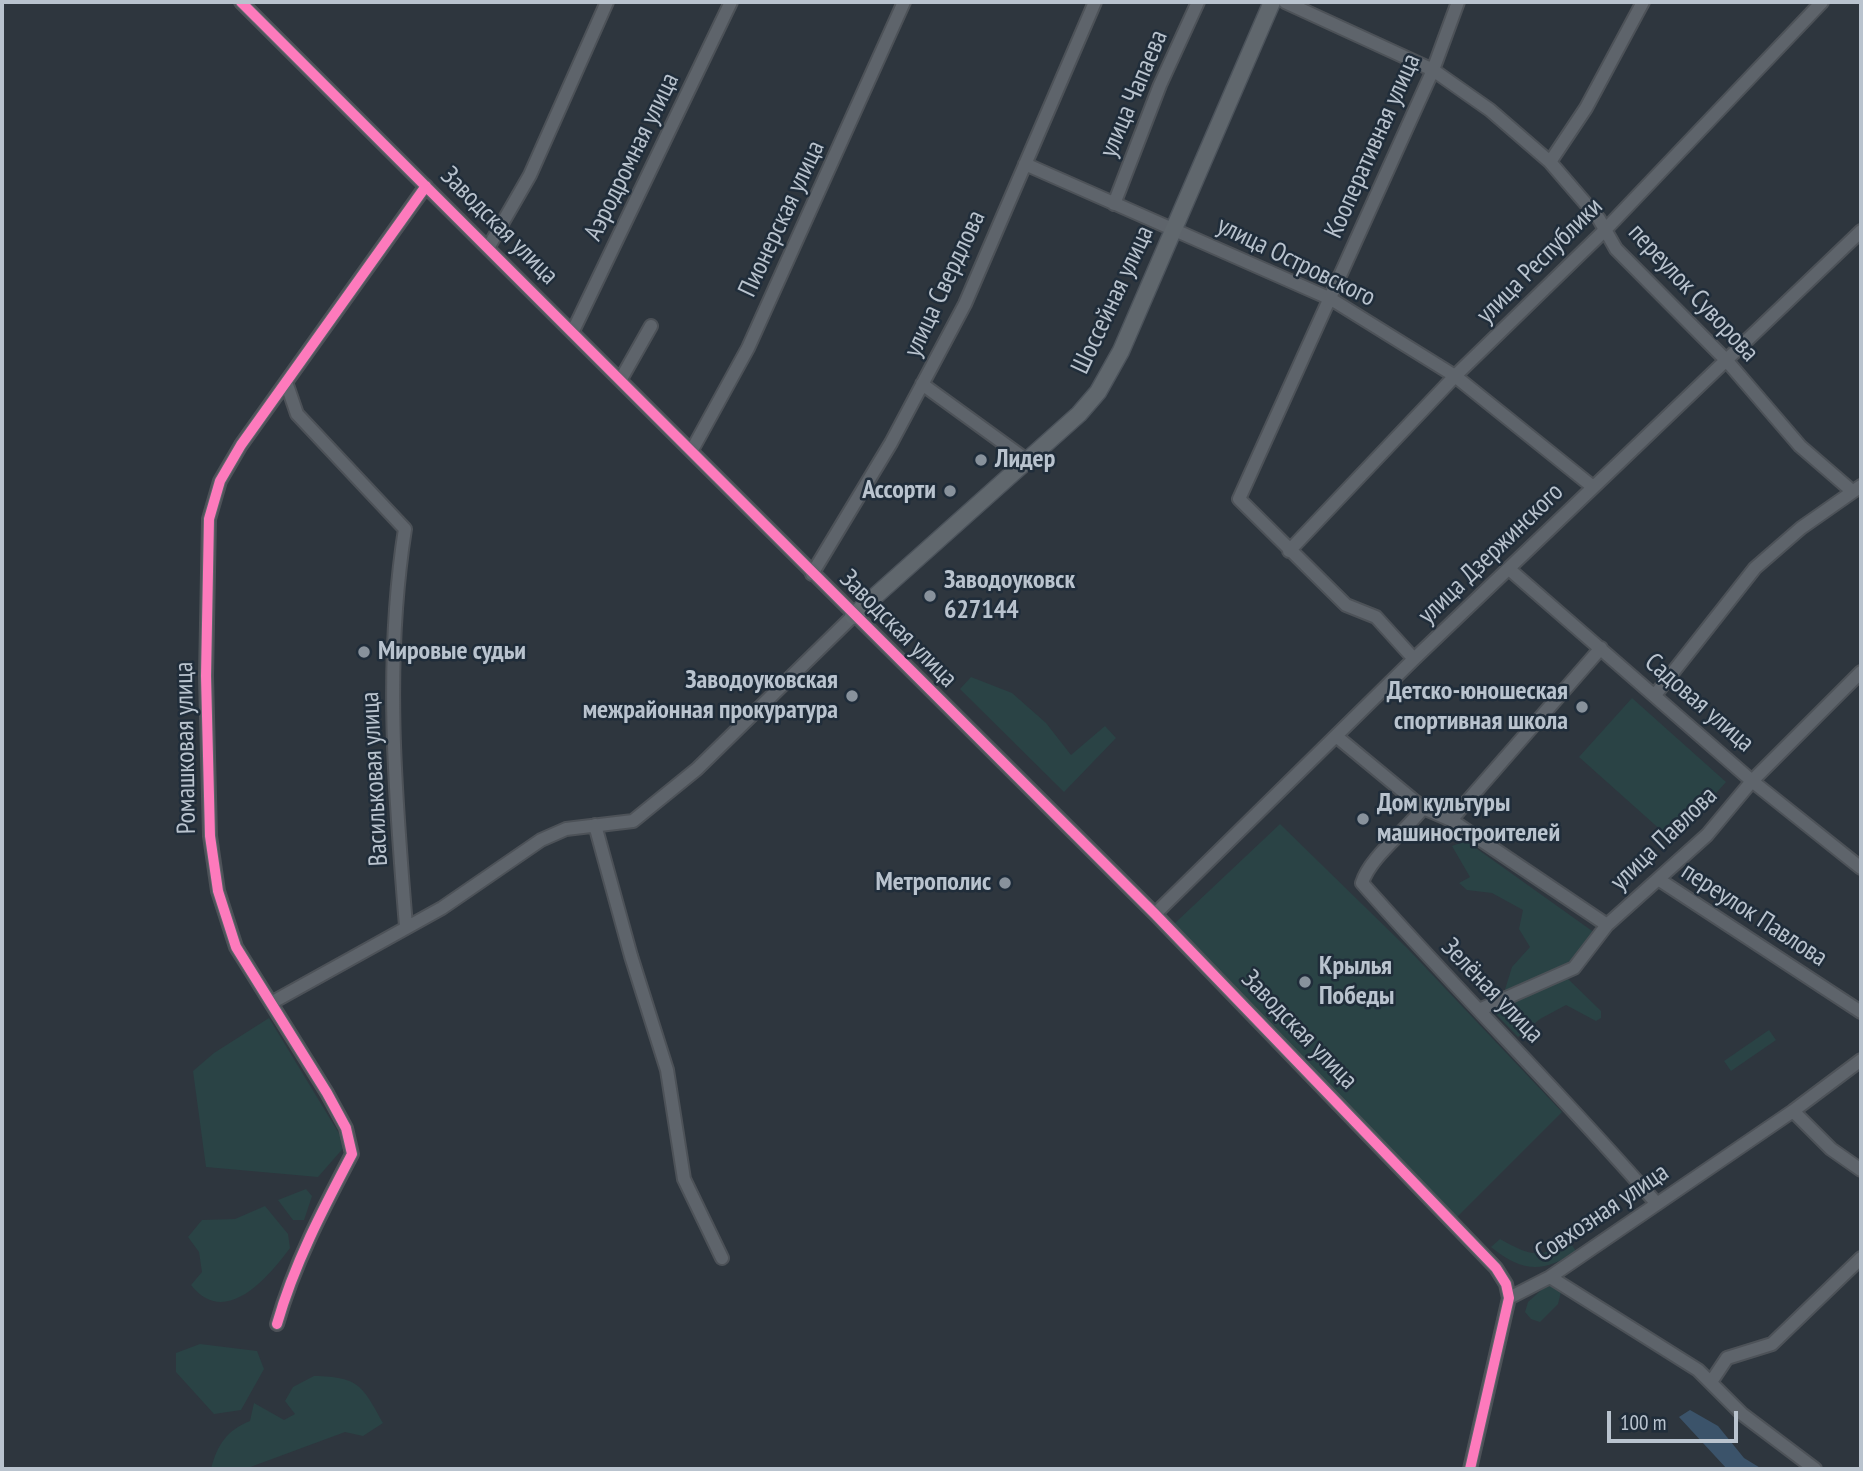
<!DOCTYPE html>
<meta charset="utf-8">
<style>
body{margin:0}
#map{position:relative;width:1863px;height:1471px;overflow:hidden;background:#2e363e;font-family:"PT Sans Narrow",sans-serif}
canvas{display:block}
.frame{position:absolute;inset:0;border:4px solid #b9c3ce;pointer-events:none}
.scale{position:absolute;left:1607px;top:1411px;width:131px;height:32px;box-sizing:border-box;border:4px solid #b9c3ce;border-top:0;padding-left:9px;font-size:21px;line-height:24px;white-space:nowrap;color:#b9c3ce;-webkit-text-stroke:5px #202d3a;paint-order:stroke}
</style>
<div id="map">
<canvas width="1863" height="1471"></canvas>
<div class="frame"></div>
<div class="scale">100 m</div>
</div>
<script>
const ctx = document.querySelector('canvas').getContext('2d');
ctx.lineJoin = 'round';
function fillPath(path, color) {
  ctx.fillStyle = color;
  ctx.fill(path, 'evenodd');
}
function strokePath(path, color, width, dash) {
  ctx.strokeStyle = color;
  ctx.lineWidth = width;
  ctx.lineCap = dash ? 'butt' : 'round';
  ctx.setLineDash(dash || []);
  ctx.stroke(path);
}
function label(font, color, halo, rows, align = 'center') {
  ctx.font = font + ' "PT Sans Narrow",sans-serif';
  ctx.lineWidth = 5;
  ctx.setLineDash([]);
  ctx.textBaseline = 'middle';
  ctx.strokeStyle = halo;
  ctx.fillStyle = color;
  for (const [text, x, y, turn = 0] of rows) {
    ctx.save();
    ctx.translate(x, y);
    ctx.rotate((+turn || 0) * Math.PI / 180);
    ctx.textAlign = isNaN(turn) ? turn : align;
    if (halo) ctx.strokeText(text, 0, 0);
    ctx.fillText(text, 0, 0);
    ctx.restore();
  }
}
fillPath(new Path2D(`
 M971,677L1012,693L1046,723L1071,755L1105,726L1116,738L1064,792L960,689Z
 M1632,698L1726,782L1673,841L1579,757Z
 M1280,824L1408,949L1562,1112L1454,1220L1174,924Z
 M1466,841L1595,933L1576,958L1503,996L1512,967L1530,947L1519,929L1523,910L1492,893L1467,890L1459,883L1470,877L1452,846Z
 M1566,977L1601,1011V1018L1596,1021L1566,1005L1540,1019L1518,1037L1492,1010Z
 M269,1018L346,1145L318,1177L206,1167L193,1071L214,1053Z
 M1769,1030L1776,1040L1731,1071L1724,1061Z
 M306,1189L312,1196L304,1220H293L278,1200Z
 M265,1206L288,1234L290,1248C267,1279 225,1328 191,1285L202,1272L199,1252L188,1237L202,1220L235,1219Z
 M1567,1238L1576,1251C1543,1274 1522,1272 1491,1247L1500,1239C1527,1254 1543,1262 1567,1238Z
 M1547,1285L1555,1286L1561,1292L1558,1304L1540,1322L1531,1319L1525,1312L1528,1302Z
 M200,1344L257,1351L264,1369L241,1410L214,1414L176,1372V1353Z
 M314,1376C359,1377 362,1385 383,1423L363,1436L345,1432L245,1469H211C217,1445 227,1430 250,1421L254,1403L284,1420L295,1414L285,1401L293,1387Z`), '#2a4345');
fillPath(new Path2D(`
 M1690,1410L1718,1426L1744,1458L1762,1469H1727L1679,1417Z`), '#3b536a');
const minor = new Path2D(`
 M241,2L1155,914L1496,1268L1506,1284L1509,1298L1470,1469
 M1285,2L1433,70L1490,110L1550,162L1599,219L1616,249L1727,361L1800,446L1852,491
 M1550,162L1586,108L1643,2
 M1025,164L1331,299L1455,376L1593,487
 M1114,204L1160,85L1198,2
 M488,248L530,175L607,2
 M573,331L731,2
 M621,379L651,326
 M286,382L297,414L405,529C384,661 395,794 406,926
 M922,384L1028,461
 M692,450L748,348L904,2
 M1289,551L1455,376L1604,231L1822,2
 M1509,569L1752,781L1861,868
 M812,574L891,443L965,304L1095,2
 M1414,659L1376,617L1346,605L1239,499L1433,70L1458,2
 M1655,695L1755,568L1801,528L1861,486
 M1336,736L1423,808L1451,820L1607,925
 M1423,808C1405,832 1370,857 1362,883C1458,992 1562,1094 1657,1204
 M1451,820L1601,648
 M595,825L631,956L667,1070L684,1179L722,1258
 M1658,879L1861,1012
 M1155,914L1414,659L1861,231
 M271,1003L442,908L541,840L566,829L633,821L697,769L853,616
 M1479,1010L1574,968L1607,925L1707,835L1752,781L1861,672
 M1793,1111L1831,1149L1861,1170
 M1550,1277L1698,1370L1742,1414L1815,1469
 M1509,1298L1550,1277L1793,1111L1861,1060
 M277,1324C294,1264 323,1209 352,1154L346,1128L327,1093L236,947L218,891L210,836L206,676L209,519L220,481L241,445L426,186
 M1711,1382L1727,1358L1772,1344L1861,1258`);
const major = new Path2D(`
 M853,616L1079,414L1098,392L1121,351L1272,2`);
strokePath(minor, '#4d5258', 16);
strokePath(major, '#4c535b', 19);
strokePath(minor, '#5e646b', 12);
strokePath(major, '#60676d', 16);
strokePath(new Path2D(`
 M241,2L1155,914L1496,1268L1506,1284L1509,1298L1470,1469
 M277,1324C294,1264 323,1209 352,1154L346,1128L327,1093L236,947L218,891L210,836L206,676L209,519L220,481L241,445L426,186`), '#fd7abc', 10);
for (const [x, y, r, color] of [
 [981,460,7,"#88929c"],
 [950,491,7,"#88929c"],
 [930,596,7,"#88929c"],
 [364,652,7,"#88929c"],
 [852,696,7,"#88929c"],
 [1582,707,7,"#88929c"],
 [1363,819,7,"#88929c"],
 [1005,883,7,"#88929c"],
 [1305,982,7,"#88929c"]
]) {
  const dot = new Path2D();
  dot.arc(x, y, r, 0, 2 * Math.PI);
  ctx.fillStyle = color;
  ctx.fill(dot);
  strokePath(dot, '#202d3a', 2.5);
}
label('26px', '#b9c3ce', '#202d3a', [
 ["улица Чапаева",1134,94,-67],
 ["Кооперативная улица",1373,146,-66],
 ["Аэродромная улица",632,157,-64],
 ["Пионерская улица",782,219,-65],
 ["Заводская улица",499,226,45],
 ["улица Республики",1540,261,-45],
 ["улица Островского",1296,262,26],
 ["улица Свердлова",945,284,-65],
 ["переулок Суворова",1693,293,47],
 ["Шоссейная улица",1113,300,-65],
 ["улица Дзержинского",1491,554,-44],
 ["Заводская улица",898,629,45],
 ["Садовая улица",1699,703,41],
 ["Ромашковая улица",186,748,-91],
 ["Васильковая улица",375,779,-93],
 ["улица Павлова",1664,839,-44],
 ["переулок Павлова",1754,915,33],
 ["Зелёная улица",1492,991,46],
 ["Заводская улица",1299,1030,46],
 ["Совхозная улица",1602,1213,-34]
]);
label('bold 26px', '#b9c3ce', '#202d3a', [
 ["Лидер",995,460],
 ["Ассорти",936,491,"right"],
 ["Заводоуковск",944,581],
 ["627144",944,611],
 ["Мировые судьи",378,652],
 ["Заводоуковская",838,681,"right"],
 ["межрайонная прокуратура",838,711,"right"],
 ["Детско-юношеская",1568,692,"right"],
 ["спортивная школа",1568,722,"right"],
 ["Дом культуры",1377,804],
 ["машиностроителей",1377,834],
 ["Метрополис",991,883,"right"],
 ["Крылья",1319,967],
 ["Победы",1319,997]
], 'left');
</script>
